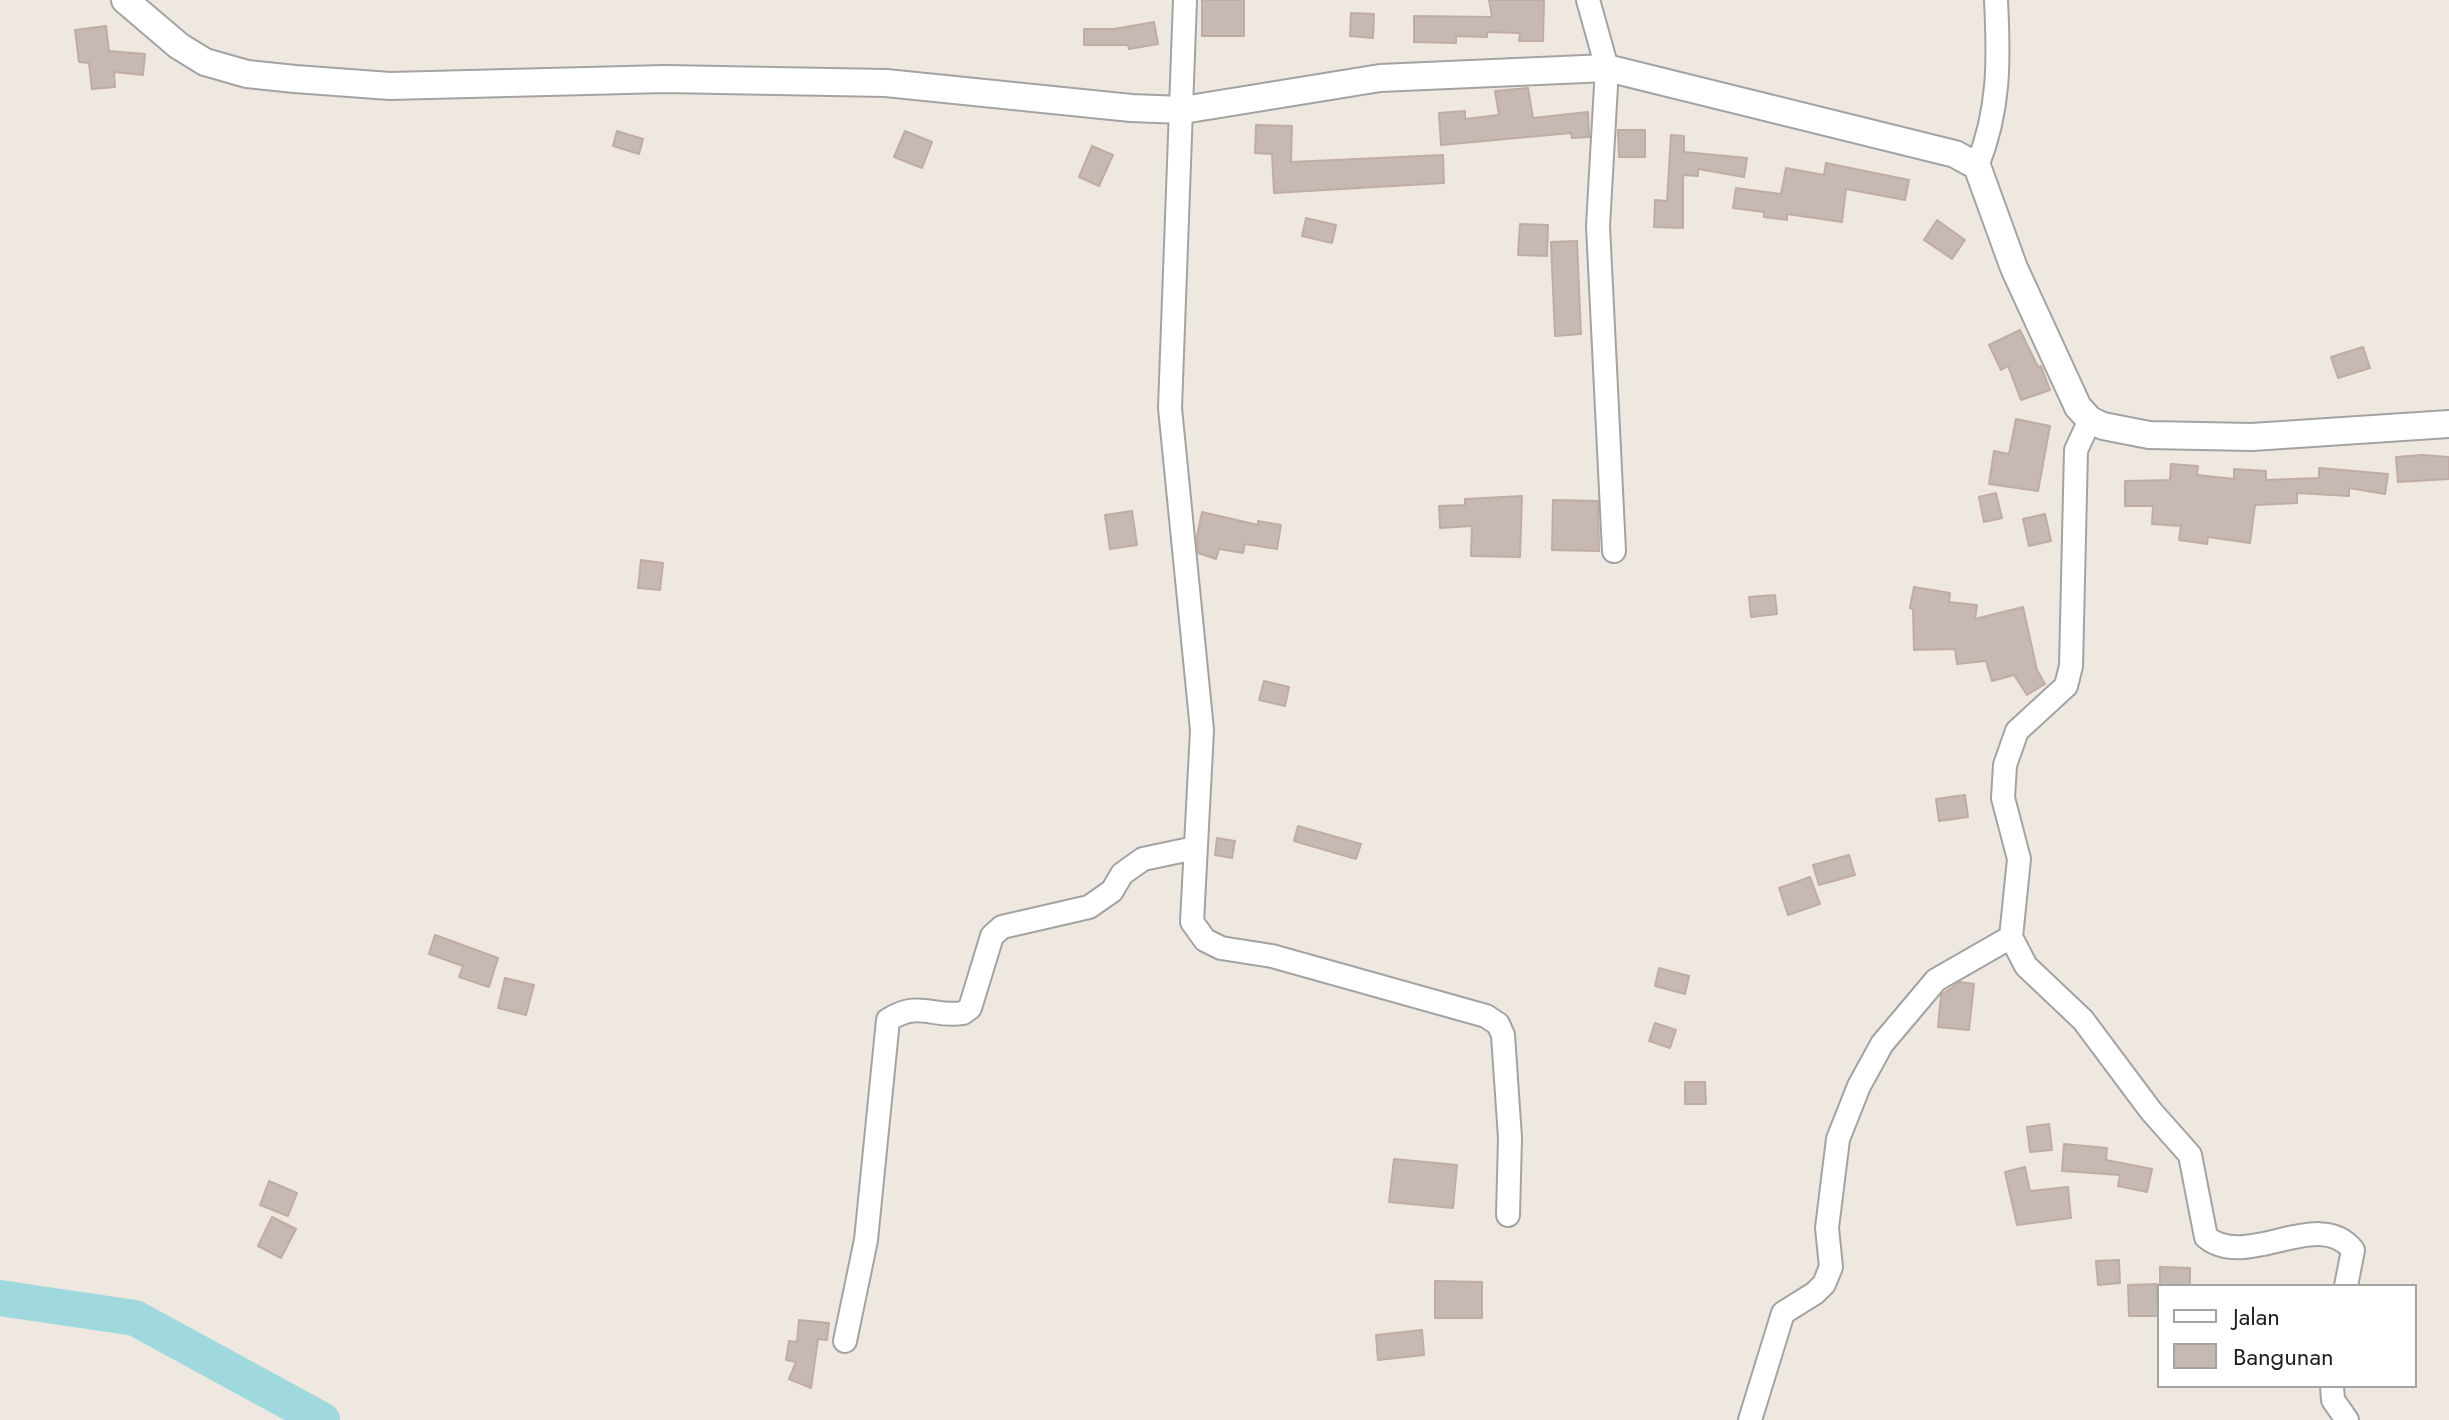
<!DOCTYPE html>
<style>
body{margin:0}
#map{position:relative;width:2449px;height:1420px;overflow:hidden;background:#eee8e1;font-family:Jost,sans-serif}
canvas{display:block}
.legend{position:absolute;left:2157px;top:1284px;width:260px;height:104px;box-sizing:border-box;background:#fff;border:2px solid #a4a4a4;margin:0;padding:10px 14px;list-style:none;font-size:24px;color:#1c1c1c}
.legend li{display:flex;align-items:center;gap:16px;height:40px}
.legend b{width:40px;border:2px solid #a4a4a4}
</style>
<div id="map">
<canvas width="2449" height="1420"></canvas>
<ul class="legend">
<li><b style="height:10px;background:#fff"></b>Jalan</li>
<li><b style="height:22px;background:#c6b9b4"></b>Bangunan</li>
</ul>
</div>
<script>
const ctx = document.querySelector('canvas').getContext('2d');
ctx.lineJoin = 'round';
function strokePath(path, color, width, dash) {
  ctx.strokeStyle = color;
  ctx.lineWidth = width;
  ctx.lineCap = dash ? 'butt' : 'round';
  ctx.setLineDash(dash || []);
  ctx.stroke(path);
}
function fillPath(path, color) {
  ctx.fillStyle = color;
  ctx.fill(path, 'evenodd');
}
strokePath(new Path2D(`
 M0,1298L135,1318L322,1420`), '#9fd9de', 36);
const building = new Path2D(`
 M1202,0H1244V36H1202Z
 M1489,0H1544L1543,41H1519L1520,33L1487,32V37L1456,36V43L1414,42V16L1492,17Z
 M1351,13L1374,14L1373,38L1350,36Z
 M1154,22L1158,44L1129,49L1128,45H1084V29H1114Z
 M106,26L109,51L145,54L143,75L114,72L115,87L92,89L89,63L79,62L75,30Z
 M1528,88L1533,118L1588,112L1589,137L1572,138L1571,133L1441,145L1439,113L1465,111V119L1499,115L1495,91Z
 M1256,125L1292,126L1291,162L1443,155L1444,183L1274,193L1272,154L1255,153Z
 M1618,130H1645V157H1619Z
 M617,131L643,139L639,154L613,146Z
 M905,131L932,142L922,168L894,157Z
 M1671,135L1684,136V152L1747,158L1744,177L1698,169V176L1683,175V228L1654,227L1655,200L1667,201Z
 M1092,146L1113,155L1099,186L1079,177Z
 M1826,163L1909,180L1905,200L1846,189L1842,222L1787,214V220L1764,217V212L1733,208L1736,188L1781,194L1786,168L1824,175Z
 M1306,218L1336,225L1332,243L1302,236Z
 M1937,220L1965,240L1952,259L1924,240Z
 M1520,224L1548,225L1547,256L1518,255Z
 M1577,241L1581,334L1555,336L1551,242Z
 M2020,330L2038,367L2041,366L2050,390L2021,400L2008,366L2001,370L1989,345Z
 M2363,347L2370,368L2338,378L2331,357Z
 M2016,419L2050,426L2038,491L1989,484L1994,451L2009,454Z
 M2422,455L2449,457V479L2398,482L2396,457Z
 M2171,464L2198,466L2197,475L2234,479V469L2266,471V480L2319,478V468L2388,474L2385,494L2349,488V496L2297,493V503L2255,505L2250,543L2208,537L2207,544L2179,540L2181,526L2152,524L2153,506H2125V481L2170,480Z
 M1996,493L2002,518L1984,522L1979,497Z
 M1522,496L1520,557L1471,556L1472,526L1440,528L1439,506L1465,505V499Z
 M1553,500L1598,501L1599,551L1552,550Z
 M1132,511L1137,545L1110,549L1105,515Z
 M1202,512L1258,525V521L1281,525L1277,549L1245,544L1243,553L1219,549L1216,559L1198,553L1197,536Z
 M2045,514L2051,541L2029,546L2023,519Z
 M641,560L663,563L660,590L638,588Z
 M1914,587L1950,593L1949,602L1977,605L1975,619L2023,607L2037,670L2045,684L2027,695L2014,675L1992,681L1986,661L1957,664L1955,649L1914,650L1913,609L1910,608Z
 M1775,595L1777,614L1751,617L1749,597Z
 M1264,681L1289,687L1285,706L1259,700Z
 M1965,795L1968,817L1939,821L1936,799Z
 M1298,826L1361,844L1356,859L1294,841Z
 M1217,838L1235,841L1232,858L1215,855Z
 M1849,855L1855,875L1819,885L1813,865Z
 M1810,877L1820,904L1788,915L1779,888Z
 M435,935L498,958L489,987L459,977L463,966L429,954Z
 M1659,968L1689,976L1685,994L1655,986Z
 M505,978L534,985L526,1015L498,1008Z
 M1960,982L1974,984L1969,1030L1938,1027L1941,995Z
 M1655,1023L1676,1030L1670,1048L1649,1041Z
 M1685,1082H1705L1706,1104H1685Z
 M2049,1124L2052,1150L2030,1152L2027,1127Z
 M2064,1144L2107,1148L2106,1160L2152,1169L2147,1192L2118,1186L2120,1175L2062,1171Z
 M1394,1159L1457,1165L1453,1208L1389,1202Z
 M2025,1167L2030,1191L2068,1187L2071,1218L2017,1225L2005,1172Z
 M269,1181L297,1193L288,1216L260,1205Z
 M272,1217L296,1229L281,1258L258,1246Z
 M2119,1260L2120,1283L2098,1285L2096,1261Z
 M2160,1267L2190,1268V1286H2160Z
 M1435,1281L1482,1282V1318H1435Z
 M2157,1284L2158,1316H2129L2128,1285Z
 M799,1320L829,1323L827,1340L818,1339L811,1388L789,1379L796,1362L786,1360L789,1341L797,1342Z
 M1422,1330L1424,1355L1378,1360L1376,1335Z`);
fillPath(building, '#c6b9b4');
strokePath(building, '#c0aca3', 2);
const minor = new Path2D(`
 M1185,0L1170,408L1202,730L1192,922L1205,940L1221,948L1272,956L1486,1016L1498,1024L1503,1035L1510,1138L1508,1215
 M1588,0L1607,68L1598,226L1614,551
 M1977,166C2000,110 1999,59 1996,0
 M2090,420L2076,450L2071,666L2066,686L2017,731L2005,765L2003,798L2019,859L2011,937L2026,966L2083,1020L2151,1111L2190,1155L2206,1237C2247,1271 2318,1206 2353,1250L2346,1286
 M845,1341L866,1240L888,1020C919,1000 933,1018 963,1013L970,1008L992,936L1002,927L1089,907L1112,891L1122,874L1143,859L1195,848
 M2332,1386L2333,1400L2347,1420
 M1750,1420L1783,1313L1815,1293L1824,1284L1831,1267L1827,1228L1838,1139L1859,1086L1882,1044L1936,980L2011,937`);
const tertiary = new Path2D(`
 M125,0L179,46L205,62L247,74L295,79L390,86L665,79L886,83L1131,108L1183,110L1380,78L1607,68L1955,154L1977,166L2014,268L2078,407L2090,420L2103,426L2149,435L2252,437L2449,424`);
strokePath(minor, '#a3a3a3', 26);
strokePath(tertiary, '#a3a3a3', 30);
strokePath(minor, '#fff', 22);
strokePath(tertiary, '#fff', 26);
</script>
